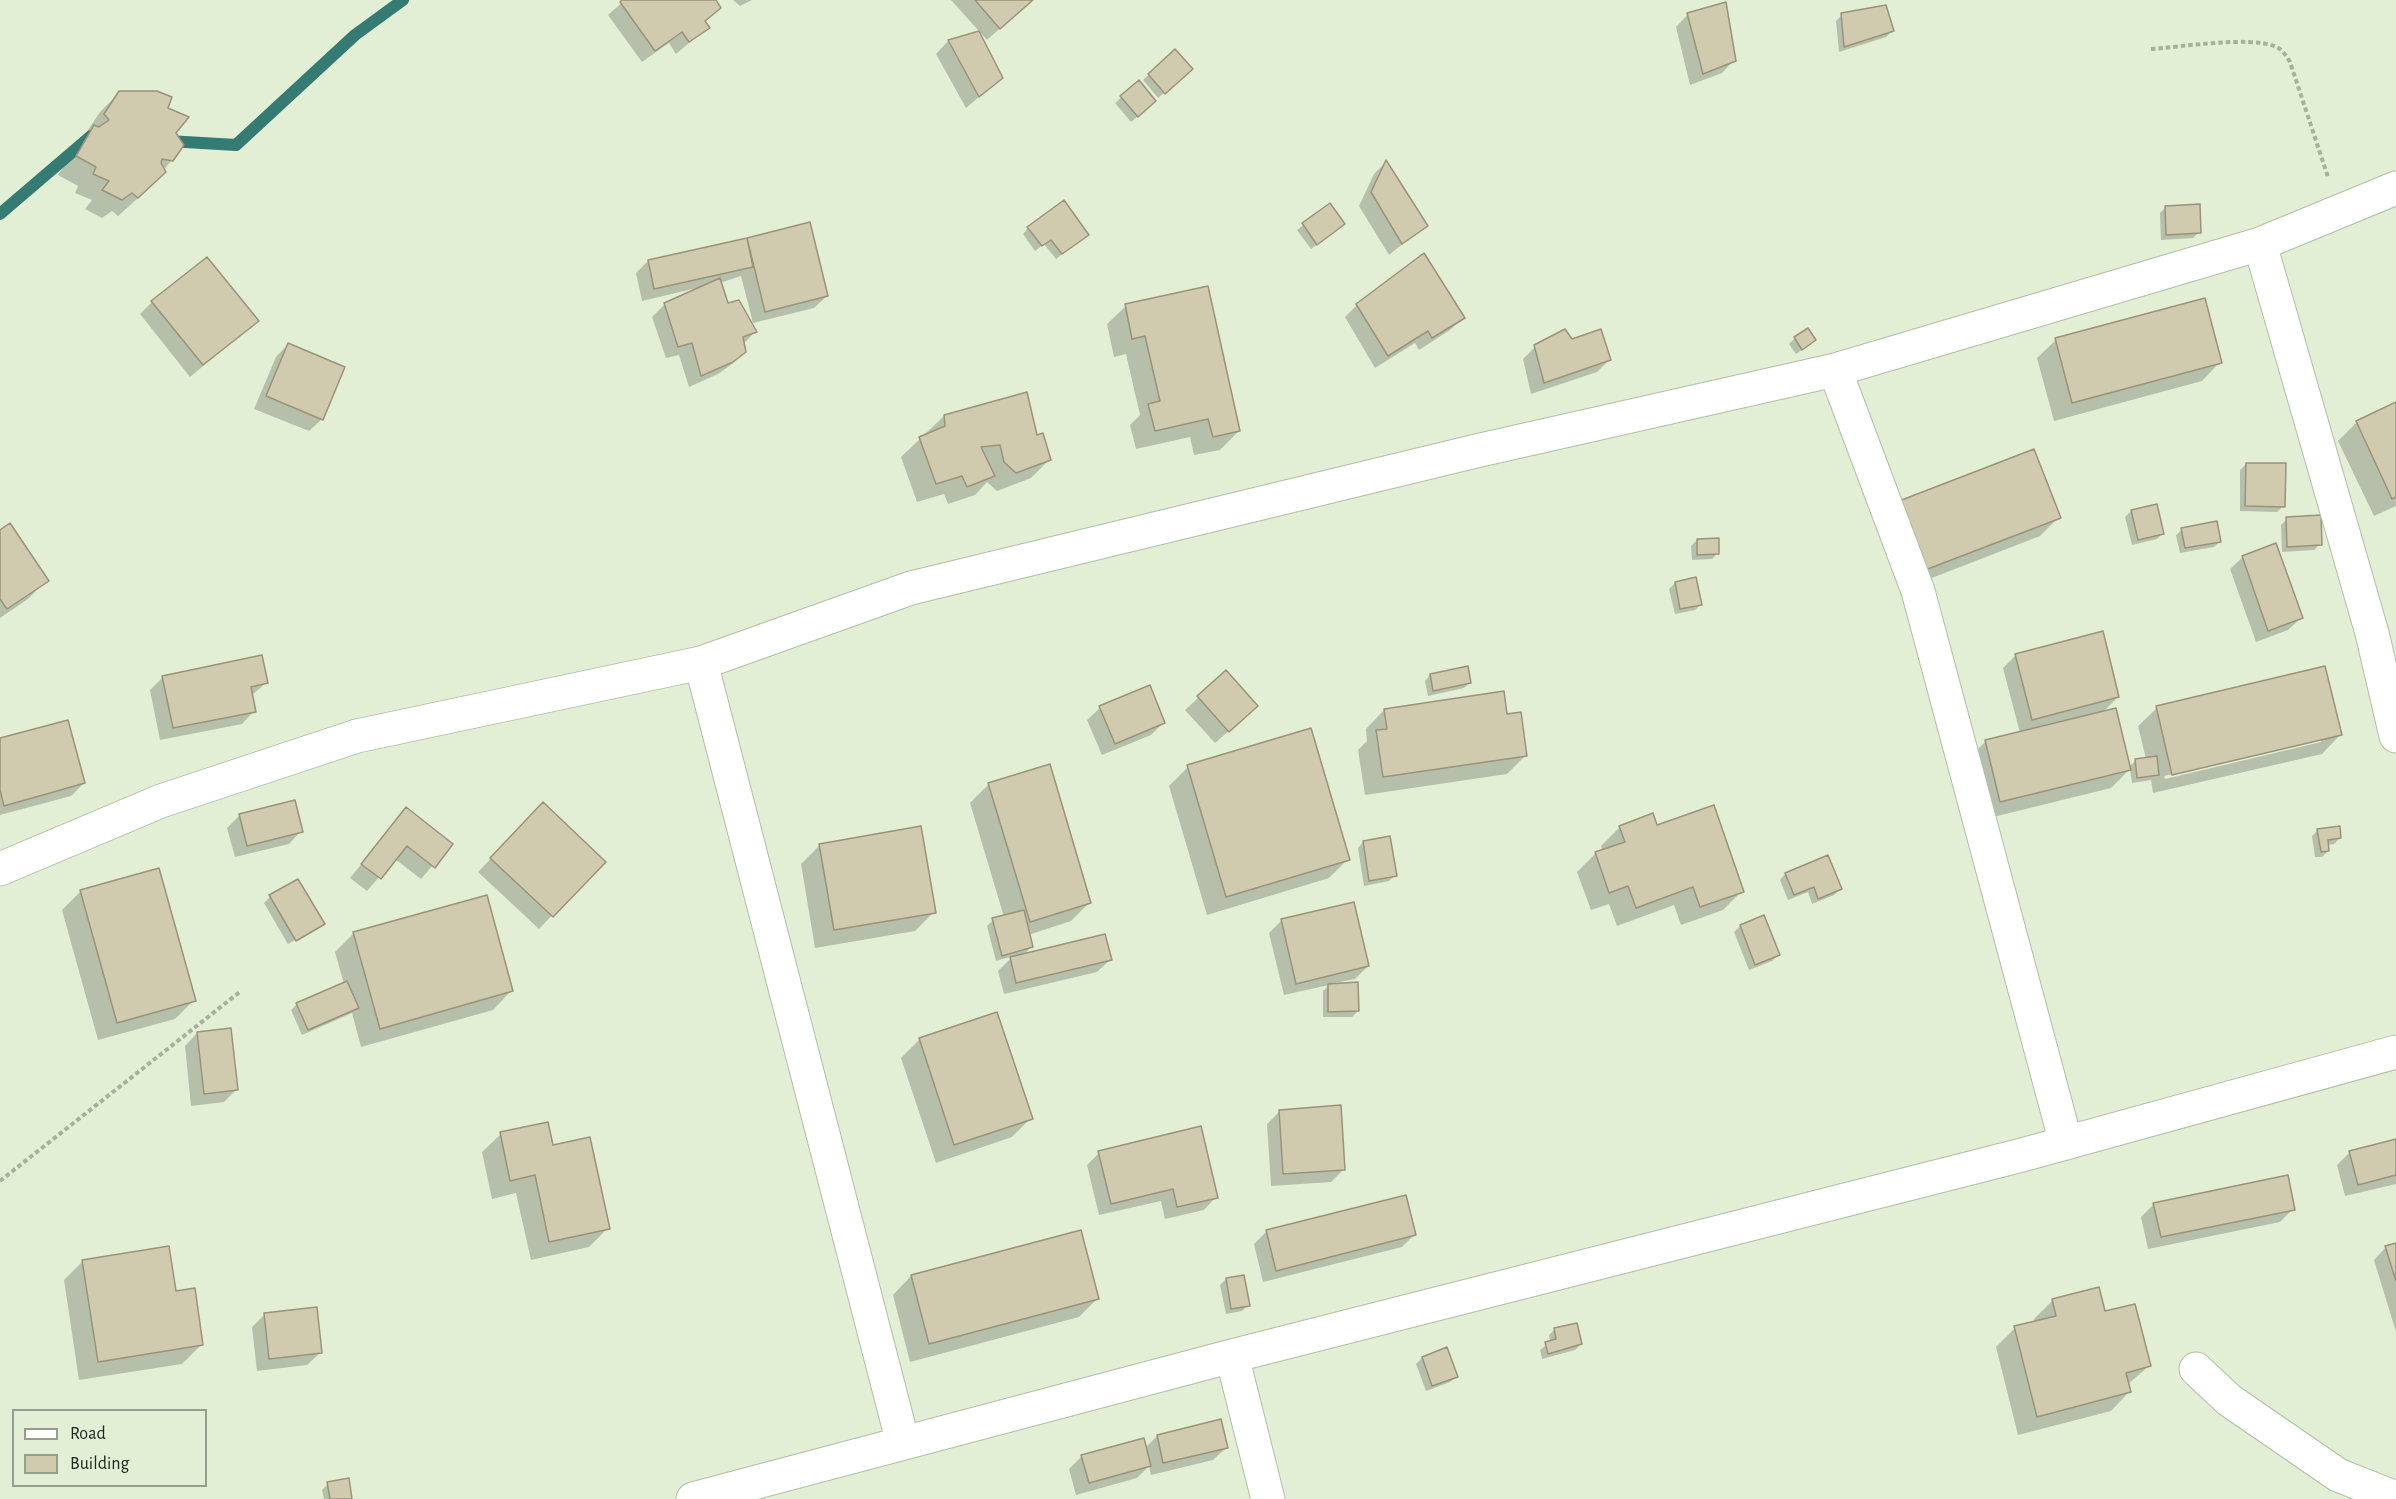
<!DOCTYPE html>
<style>
body{margin:0}
#map{position:relative;width:2396px;height:1499px;overflow:hidden;background:#e3efd5;font-family:"Alegreya Sans",sans-serif}
canvas{display:block}
.legend{position:absolute;left:12px;top:1409px;width:195px;height:78px;box-sizing:border-box;background:#e3efd5;border:2px solid #969f8b;margin:0;padding:8px 10px;list-style:none;font-size:18px;color:#22271d}
.legend li{display:flex;align-items:center;gap:12px;height:30px}
.legend b{width:30px;border:2px solid #969f8b}
</style>
<div id="map">
<canvas width="2396" height="1499"></canvas>
<ul class="legend">
<li><b style="height:8px;background:#fff"></b>Road</li>
<li><b style="height:16px;background:#d0cbaf"></b>Building</li>
</ul>
</div>
<script>
const ctx = document.querySelector('canvas').getContext('2d');
ctx.lineJoin = 'round';
function fillPath(path, color) {
  ctx.fillStyle = color;
  ctx.fill(path, 'evenodd');
}
function strokePath(path, color, width, dash) {
  ctx.strokeStyle = color;
  ctx.lineWidth = width;
  ctx.lineCap = dash ? 'butt' : 'round';
  ctx.setLineDash(dash || []);
  ctx.stroke(path);
}
fillPath(new Path2D(`
 M625,0H714L720,8L704,23L708,27L676,54L669,43L642,62L608,15Z
 M733,0H752L740,6Z
 M951,0H1032L987,40Z
 M1688,14L1734,60L1722,73L1690,85L1676,27Z
 M1842,15L1892,31L1886,37L1839,52L1836,21Z
 M978,33L1001,78L966,108L936,54L948,41Z
 M1175,51L1185,75L1158,98L1143,80Z
 M1139,82L1149,107L1131,122L1115,103Z
 M119,93L166,109L172,160L146,191L118,216L112,211L102,218L85,209L92,200L75,193L78,186L58,175L100,112Z
 M1386,162L1426,225L1389,255L1359,206L1374,174Z
 M1330,205L1337,230L1311,249L1297,230Z
 M2166,207L2199,232L2193,238L2161,240L2160,213Z
 M809,224L827,296L814,308L753,323L741,276L720,283L727,305L755,332L743,344L745,352L732,364L718,374L689,387L679,355L666,358L652,317L665,304L697,288L642,301L636,273L648,261Z
 M1028,228L1081,240L1056,259L1044,244L1035,251L1023,234Z
 M152,302L257,321L190,377L140,314Z
 M1357,305L1463,318L1450,330L1419,350L1415,343L1375,368L1345,317Z
 M1126,306L1239,431L1220,450L1194,455L1190,437L1136,449L1130,425L1140,415L1126,354L1114,357L1107,324Z
 M1795,338L1815,340L1796,354L1789,344Z
 M2056,340L2220,362L2202,381L2054,421L2037,358Z
 M1571,341L1609,360L1597,372L1531,394L1523,359L1535,347Z
 M288,344L322,419L309,431L254,409L276,357Z
 M2396,403V506L2374,516L2338,441L2357,422Z
 M944,416L1036,436L1049,460L1031,478L997,491L987,482L975,495L948,504L944,494L917,502L901,457Z
 M2246,464L2283,506L2277,512L2240,511V470Z
 M2156,506L2163,533L2157,539L2132,545L2125,517L2131,511Z
 M2059,517L2040,536L1906,588L1881,521Z
 M2287,519L2320,544L2314,550L2282,552L2281,525Z
 M2182,530L2220,541L2214,547L2180,553L2176,535Z
 M0,532L47,580L28,599L0,618Z
 M1697,540L1718,553L1712,559L1692,560L1691,546Z
 M2243,557L2301,618L2288,630L2256,642L2230,569Z
 M1675,583L1701,604L1695,610L1675,614L1669,589Z
 M2016,655L2118,697L2102,713L2129,767L2136,760L2146,759L2138,726L2157,708L2340,735L2322,754L2153,793L2151,780L2132,783L2130,769L2111,788L1981,820L1967,760L1986,741L2020,733L2003,668ZM2321,739V742L2165,779L2164,776Z
 M1226,672L1244,718L1215,743L1185,710Z
 M1430,675L1470,682L1464,688L1428,696L1425,681Z
 M163,677L266,683L251,696L254,711L242,724L160,740L150,690Z
 M1100,708L1164,722L1151,735L1102,755L1087,720Z
 M1384,710L1506,715L1526,755L1507,774L1365,795L1358,750L1367,741L1366,729Z
 M0,740L84,783L71,796L0,815Z
 M1188,767L1348,859L1329,878L1207,915L1169,786Z
 M989,784L1090,902L1071,921L1028,935L1031,947L1023,956L1110,960L1097,972L1004,994L998,971L1013,956L996,961L987,926L993,920L1004,917L970,803Z
 M407,809L451,844L421,879L395,859L367,891L350,878Z
 M240,815L301,831L289,844L235,857L227,828Z
 M530,817L603,862L539,929L478,872Z
 M1620,827H1656L1742,891L1723,910L1681,925L1674,905L1617,926L1609,904L1591,910L1577,872L1596,853L1603,851L1601,846Z
 M2318,830L2340,838L2334,844L2327,845L2328,851L2322,857H2315L2312,836Z
 M1363,842L1395,875L1389,881L1364,886L1358,848Z
 M820,845L934,912L915,931L815,948L801,864Z
 M1827,857L1840,889L1834,895L1812,904L1808,892L1788,900L1780,880L1785,874Z
 M81,891L194,1000L175,1019L98,1040L62,910Z
 M270,897L323,924L288,944L289,946L264,903Z
 M1764,917L1778,955L1772,961L1749,970L1734,932L1740,926Z
 M1282,920L1368,966L1355,979L1335,983L1358,1011L1352,1017H1323V991L1329,985L1284,995L1269,933Z
 M354,933L511,991L493,1010L361,1047L352,1013L302,1035L291,1010L297,1004L344,984L335,952Z
 M197,1033L237,1089L224,1102L191,1106L185,1046Z
 M920,1039L1031,1118L1012,1137L936,1163L901,1058Z
 M1280,1111L1344,1169L1331,1182L1271,1186L1267,1124Z
 M501,1134L552,1147L608,1228L589,1247L531,1260L516,1193L492,1199L482,1152Z
 M2396,1140V1184L2345,1196L2337,1165L2350,1152Z
 M1099,1153L1216,1197L1204,1210L1165,1219L1161,1201L1099,1215L1087,1165Z
 M2154,1204L2293,1209L2280,1222L2148,1249L2141,1217Z
 M1267,1231L1414,1235L1402,1247L1263,1282L1254,1244Z
 M2396,1244V1332L2374,1260L2386,1247Z
 M83,1261L174,1293L201,1345L182,1364L79,1380L64,1280Z
 M911,1276L1097,1299L1079,1317L910,1362L893,1295Z
 M1226,1279L1248,1305L1242,1311L1226,1314L1220,1285Z
 M2053,1300L2103,1313L2149,1366L2127,1385L2129,1392L2111,1411L2018,1435L1996,1347L2015,1328L2035,1323L2034,1319Z
 M264,1315L320,1353L307,1365L257,1371L252,1327Z
 M1555,1329L1581,1344L1575,1350L1542,1359L1540,1350L1550,1342L1549,1335Z
 M1422,1358L1456,1376L1450,1382L1426,1391L1416,1364Z
 M1157,1436L1226,1448L1213,1460L1151,1475L1149,1466L1137,1478L1076,1495L1069,1469L1082,1456L1145,1448Z
 M328,1484L351,1499H324L322,1490Z`), '#0003');
strokePath(new Path2D(`
 M168,141L236,145L355,35L403,0
 M0,214L91,136H99`), '#337b73', 12);
const building = new Path2D(`
 M622,0H716L721,8L705,21L710,28L689,42L682,32L655,51L620,2Z
 M975,0H1033L1000,29Z
 M1726,2L1736,61L1703,74L1687,13Z
 M1886,5L1894,31L1844,47L1841,13Z
 M979,31L1003,78L979,97L948,40Z
 M1175,49L1193,69L1165,94L1148,74Z
 M1139,80L1156,101L1138,117L1120,96Z
 M119,91H157L172,97L168,108L189,117L176,133L184,145L173,161L162,159L161,163L166,172L138,198L132,193L122,200L102,190L109,181L93,174L96,167L76,156L94,125L99,127L109,120L104,114Z
 M1386,160L1428,226L1402,244L1371,192Z
 M1064,200L1089,235L1062,254L1051,240L1042,246L1027,227Z
 M1330,203L1345,224L1317,245L1302,223Z
 M2200,204L2201,233L2166,235L2165,206Z
 M810,222L828,296L765,312L747,238Z
 M747,238L753,267L654,289L648,260Z
 M1424,253L1465,318L1432,338L1428,331L1388,356L1356,304Z
 M207,257L259,321L203,365L151,301Z
 M720,278L728,303L739,300L757,332L743,337L746,352L733,362L701,376L692,343L678,347L664,303Z
 M1208,286L1240,431L1213,437L1208,419L1155,431L1148,404L1160,401L1145,336L1132,339L1125,304Z
 M2205,298L2222,363L2072,403L2055,338Z
 M1808,328L1816,340L1802,350L1794,337Z
 M1565,329L1572,339L1601,329L1611,360L1544,383L1534,345Z
 M288,343L345,367L323,420L266,396Z
 M1027,392L1037,435L1043,433L1051,460L1016,473L1004,462L1000,445L981,447L995,476L967,487L962,476L936,484L919,437L945,426L944,415Z
 M2396,402V497L2392,499L2356,421Z
 M2034,449L2061,518L1925,570L1899,501Z
 M2246,463H2286L2285,507L2245,506Z
 M2157,504L2164,534L2138,540L2131,510Z
 M2321,515L2322,545L2287,547L2286,517Z
 M2217,521L2221,542L2185,548L2181,528Z
 M10,523L49,581L7,609L0,599V530Z
 M1719,538V554L1697,555V539Z
 M2276,543L2303,618L2268,631L2242,556Z
 M1696,577L1702,605L1680,609L1675,582Z
 M2103,631L2119,697L2032,720L2015,654Z
 M262,655L268,683L251,687L256,712L173,728L162,676Z
 M1468,666L1471,683L1433,691L1430,674Z
 M2325,666L2342,735L2172,775L2156,706Z
 M1226,670L1258,706L1229,732L1197,696Z
 M1150,685L1165,723L1115,744L1099,706Z
 M1504,691L1507,714L1521,712L1527,756L1383,777L1376,730L1387,729L1384,709Z
 M2116,708L2131,770L2000,802L1985,740Z
 M68,720L85,783L4,806L0,790V738Z
 M1311,728L1350,860L1226,897L1187,765Z
 M2157,756L2159,775L2137,778L2135,759Z
 M1050,764L1091,903L1030,922L988,783Z
 M295,800L303,832L247,846L239,814Z
 M543,802L606,862L553,917L490,858Z
 M1714,805L1744,892L1700,907L1693,887L1636,908L1628,886L1609,893L1595,852L1625,842L1619,826L1653,813L1657,825Z
 M406,807L453,844L435,868L407,846L381,879L361,864Z
 M921,826L936,913L834,930L819,844Z
 M2340,826L2341,838L2328,840L2329,851L2321,852L2317,829Z
 M1390,836L1397,876L1369,881L1363,841Z
 M1828,855L1842,889L1818,899L1814,887L1794,895L1785,873Z
 M159,868L196,1001L117,1023L80,890Z
 M298,879L325,924L296,941L269,895Z
 M487,895L513,991L380,1029L353,932Z
 M1354,902L1369,966L1296,984L1281,919Z
 M1024,910L1033,947L1002,956L992,918Z
 M1764,915L1780,955L1755,965L1740,925Z
 M1105,934L1112,960L1016,983L1010,957Z
 M347,981L359,1008L308,1030L296,1003Z
 M1358,982L1359,1011L1328,1012V984Z
 M997,1012L1033,1119L954,1145L919,1038Z
 M231,1028L238,1090L204,1094L197,1032Z
 M1341,1105L1345,1170L1283,1174L1279,1110Z
 M548,1122L553,1145L590,1137L610,1229L549,1242L535,1175L510,1181L500,1132Z
 M1201,1126L1218,1198L1177,1207L1173,1189L1111,1204L1098,1151Z
 M2396,1139V1175L2358,1185L2349,1151Z
 M2288,1175L2295,1210L2161,1237L2153,1203Z
 M1406,1195L1416,1235L1276,1271L1266,1230Z
 M1081,1230L1099,1299L929,1344L911,1275Z
 M2396,1243V1281L2385,1246Z
 M169,1246L176,1291L195,1288L203,1345L98,1362L82,1260Z
 M1244,1275L1250,1306L1231,1309L1226,1278Z
 M2099,1287L2105,1311L2135,1304L2151,1366L2126,1373L2131,1392L2037,1417L2014,1326L2056,1316L2052,1299Z
 M317,1307L322,1353L269,1359L264,1313Z
 M1577,1323L1582,1344L1548,1354L1545,1342L1556,1339L1554,1328Z
 M1447,1347L1458,1377L1432,1386L1422,1357Z
 M1221,1419L1228,1448L1163,1463L1157,1435Z
 M1144,1438L1151,1466L1089,1483L1081,1455Z
 M349,1478L352,1499H330L327,1482Z`);
fillPath(building, '#d0cbaf');
strokePath(building, '#999379', 1.5);
const street = new Path2D(`
 M2260,244L2372,633L2396,736
 M1835,370L1918,591L2066,1143
 M701,663L903,1443
 M0,869L161,801L357,736L701,663L911,588L1476,451L1835,370L2260,244L2396,188
 M1232,1356L1268,1499
 M2196,1369L2229,1400L2338,1475L2396,1498
 M693,1499L1232,1356L2022,1155L2396,1052`);
strokePath(street, '#b2bea5', 35);
strokePath(new Path2D(`
 M2151,49C2180,47 2249,36 2274,46C2281,48 2286,55 2290,62L2328,177
 M0,1181L241,991`), '#a6b09b', 4, [4.5, 3]);
strokePath(street, '#fff', 33);
</script>
